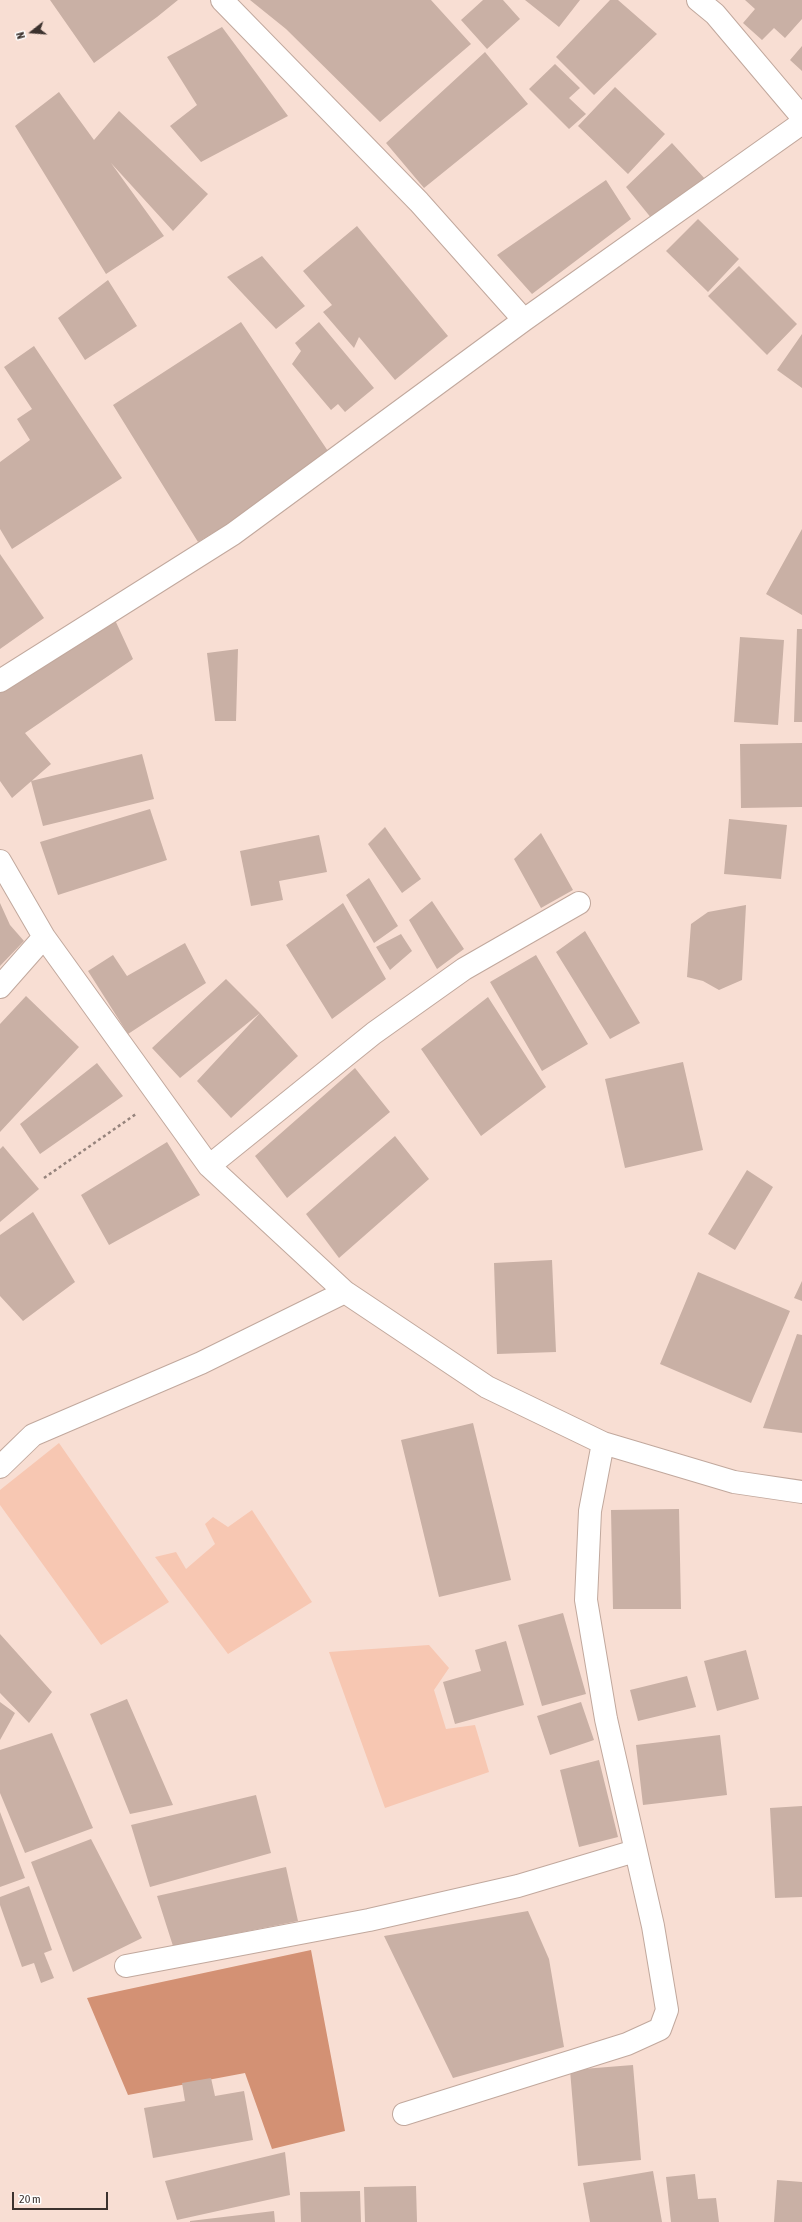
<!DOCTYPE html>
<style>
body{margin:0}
#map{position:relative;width:802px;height:2222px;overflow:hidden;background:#f8ded3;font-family:"Asap Condensed",sans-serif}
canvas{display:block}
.north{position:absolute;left:12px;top:12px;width:40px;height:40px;-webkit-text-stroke:3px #fff;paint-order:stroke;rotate:253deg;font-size:11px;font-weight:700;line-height:16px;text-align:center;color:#3c322e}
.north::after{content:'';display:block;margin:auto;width:14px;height:18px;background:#3c322e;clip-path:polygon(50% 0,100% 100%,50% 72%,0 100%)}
.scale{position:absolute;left:12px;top:2192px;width:96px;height:18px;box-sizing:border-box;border:2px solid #3c322e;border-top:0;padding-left:5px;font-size:12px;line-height:14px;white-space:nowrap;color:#3c322e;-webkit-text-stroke:3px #fff;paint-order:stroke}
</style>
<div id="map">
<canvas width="802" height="2222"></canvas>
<div class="north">N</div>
<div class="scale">20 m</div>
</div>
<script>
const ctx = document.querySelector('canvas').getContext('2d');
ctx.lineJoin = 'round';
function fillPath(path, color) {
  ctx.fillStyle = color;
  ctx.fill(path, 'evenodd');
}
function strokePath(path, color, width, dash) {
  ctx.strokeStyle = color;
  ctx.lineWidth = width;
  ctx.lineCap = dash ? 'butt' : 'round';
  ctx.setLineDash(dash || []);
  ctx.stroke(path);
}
fillPath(new Path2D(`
 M59,1443L169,1602L101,1645L0,1505V1490Z
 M252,1510L312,1602L228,1654L155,1557L176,1552L186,1569L215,1544L205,1524L213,1517L228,1527Z
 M429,1645L449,1668L434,1690L446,1729L475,1725L489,1772L385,1808L329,1652Z`), '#f7c7b2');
fillPath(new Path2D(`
 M311,1950L345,2131L272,2149L245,2073L128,2095L87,1998Z`), '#d39174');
fillPath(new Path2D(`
 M50,0H178L157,17L94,63Z
 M250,0H431L471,44L380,122L286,29Z
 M483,0H503L520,19L487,49L461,20Z
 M525,0H580L559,27Z
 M610,0H618L657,34L594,95L556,57Z
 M745,0H802V19L785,38L774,28L762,40L743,23L755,9Z
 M222,27L288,116L201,162L170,126L197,105L167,57Z
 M802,46V71L790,60Z
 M485,52L528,104L424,188L386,143Z
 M555,64L580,88L569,98L586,114L569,129L529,89Z
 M615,87L665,134L628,174L578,126Z
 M59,92L94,140L119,111L208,194L173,231L111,163L164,236L106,274L15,126Z
 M672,143L706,180L652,219L626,187Z
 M606,180L631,219L532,294L497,255Z
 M698,219L739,259L708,292L666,251Z
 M357,226L448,336L395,380L359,337L354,348L323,312L332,305L303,271Z
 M262,256L305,306L276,329L227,277Z
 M739,266L797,324L767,355L708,296Z
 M108,280L137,326L85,360L58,318Z
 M241,322L334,460L198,542L113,405Z
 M319,322L374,388L345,412L338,404L331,410L292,364L301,351L295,343Z
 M802,334V388L777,370Z
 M34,346L122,478L12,549L0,529V462L30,440L17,419L32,409L4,367Z
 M802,529V615L766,594Z
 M0,554L44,618L0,649Z
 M115,620L133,659L25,733L51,764L12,798L0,781V693Z
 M797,629H802V722H794Z
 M740,637L784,640L778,725L734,722Z
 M238,649L236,721H215L207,653Z
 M802,743V807L741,808L740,744Z
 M142,754L154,799L43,826L31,781Z
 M150,809L167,860L58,895L40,842Z
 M729,819L787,825L781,879L724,874Z
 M385,827L421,879L402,893L368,844Z
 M541,833L573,890L541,908L514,859Z
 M319,835L327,872L279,881L283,900L251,906L240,851Z
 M369,878L398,926L374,943L346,895Z
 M432,901L464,949L437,969L409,920Z
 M0,903L10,925L24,941L0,966Z
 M343,903L386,979L332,1019L286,945Z
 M746,905L742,980L719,990L703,981L687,977L691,924L708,912Z
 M585,931L640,1023L610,1039L556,952Z
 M401,934L412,951L390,970L376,947Z
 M185,943L206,983L128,1034L88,971L113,955L127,976Z
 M536,955L588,1044L542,1071L490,982Z
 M226,979L260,1013L180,1078L152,1048Z
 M26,996L79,1047L0,1132V1024Z
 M488,997L546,1087L481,1136L421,1049Z
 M260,1013L298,1056L231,1118L197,1081Z
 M683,1062L703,1150L625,1168L605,1079Z
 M97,1063L123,1096L40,1154L20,1124Z
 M355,1068L390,1112L287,1198L255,1156Z
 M395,1136L429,1179L339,1258L306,1214Z
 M167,1142L200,1195L109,1245L81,1195Z
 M3,1146L39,1189L0,1222V1149Z
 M747,1170L773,1187L735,1250L708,1234Z
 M33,1212L75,1282L23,1321L0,1296V1235Z
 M552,1260L556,1352L497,1354L494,1263Z
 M698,1272L790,1311L751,1403L660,1364Z
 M802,1281V1301L794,1298Z
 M797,1334L802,1335V1433L763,1428Z
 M473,1423L511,1580L439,1597L401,1440Z
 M679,1509L681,1609H613L611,1510Z
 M563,1613L586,1694L542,1706L518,1625Z
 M0,1634L52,1692L29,1723L0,1693Z
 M506,1641L524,1705L455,1724L443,1682L481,1671L475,1650Z
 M746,1650L759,1699L717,1711L704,1661Z
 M687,1676L696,1707L638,1721L630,1690Z
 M127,1699L173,1805L130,1814L90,1714Z
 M0,1702L15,1713L0,1740Z
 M581,1702L594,1740L550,1755L537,1716Z
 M52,1733L93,1828L25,1853L0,1793V1750Z
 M720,1735L727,1795L643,1805L636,1745Z
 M599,1760L618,1837L579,1847L560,1770Z
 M256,1795L271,1853L150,1887L131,1825Z
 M802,1806V1897L775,1898L770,1808Z
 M0,1812L25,1878L0,1887Z
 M91,1839L142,1938L73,1972L31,1862Z
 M286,1867L298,1921L173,1946L157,1896Z
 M29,1886L52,1950L44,1953L54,1978L41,1983L34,1963L22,1967L0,1905V1897Z
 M528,1911L549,1959L564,2047L453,2078L384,1936Z
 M633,2065L641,2160L578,2166L570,2070Z
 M211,2078L215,2096L244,2091L253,2140L153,2158L144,2108L185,2101L182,2083Z
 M285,2152L290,2195L177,2220L165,2181Z
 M653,2171L662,2222H590L583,2183Z
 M695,2174L698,2199L716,2198L719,2222H671L666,2177Z
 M777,2180L802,2182V2222H774Z
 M416,2186L417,2222H365L364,2187Z
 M360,2191L361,2222H301L300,2192Z
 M274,2211L275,2222H190V2221Z`), '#c9b0a5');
const minor = new Path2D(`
 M222,0L419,202L524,320
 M698,0L715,14L802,117
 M0,681L233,534L524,320L802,123
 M0,861L44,937L209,1166L345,1292L487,1387L603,1443L734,1482L802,1492
 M0,987L44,937
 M209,1166L374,1033L464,969L579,903
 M0,1467L33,1435L201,1363L345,1292
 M126,1966L369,1920L518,1886L635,1851
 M404,2114L627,2044L660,2029L667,2010L653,1926L606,1719L586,1600L590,1511L603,1443`);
strokePath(minor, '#c1a89d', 24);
strokePath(new Path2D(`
 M44,1178L136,1114`), '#95837c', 2.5, [3, 3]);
strokePath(minor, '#fff', 22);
</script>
